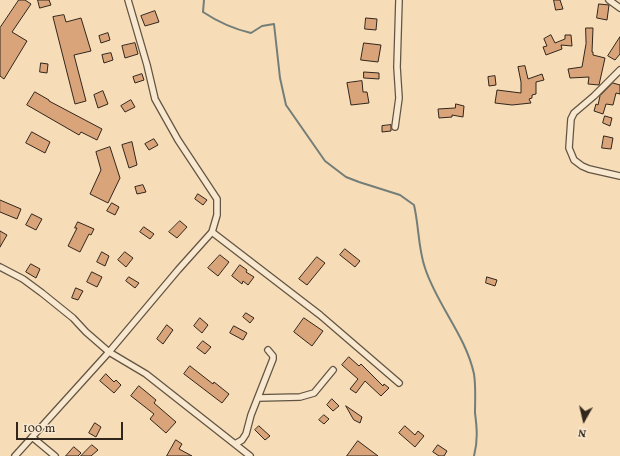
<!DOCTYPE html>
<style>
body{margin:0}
#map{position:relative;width:620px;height:456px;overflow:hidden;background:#f6dcb7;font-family:Vollkorn,serif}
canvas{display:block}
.north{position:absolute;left:564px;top:400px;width:40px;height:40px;-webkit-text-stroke:3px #f9e8d0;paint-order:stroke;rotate:188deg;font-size:11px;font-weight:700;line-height:16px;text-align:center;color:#31261b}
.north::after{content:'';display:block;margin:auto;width:14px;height:18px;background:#31261b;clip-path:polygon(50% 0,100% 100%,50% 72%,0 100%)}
.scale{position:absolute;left:16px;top:422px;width:107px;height:18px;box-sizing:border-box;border:2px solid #31261b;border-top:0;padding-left:5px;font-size:12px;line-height:14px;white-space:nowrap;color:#31261b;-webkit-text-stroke:3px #f9e8d0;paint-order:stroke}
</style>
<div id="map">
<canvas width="620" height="456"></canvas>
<div class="north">N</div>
<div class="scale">100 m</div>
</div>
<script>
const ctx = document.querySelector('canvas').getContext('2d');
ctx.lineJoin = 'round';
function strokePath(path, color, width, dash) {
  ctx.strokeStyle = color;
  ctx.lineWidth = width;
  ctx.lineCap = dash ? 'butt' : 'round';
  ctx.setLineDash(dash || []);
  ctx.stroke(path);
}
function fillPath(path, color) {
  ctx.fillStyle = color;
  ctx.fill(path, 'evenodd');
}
strokePath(new Path2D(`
 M204,0L203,12C218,22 234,29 251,33L262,26L274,24L280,78L286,105L325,161L346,177L359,182L400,195L414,205C419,226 418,248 425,268C437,305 466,336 474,374C476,387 475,400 475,413C477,428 478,441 474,456`), '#747e79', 2);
const building = new Path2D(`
 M19,0H25L31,4L12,32L27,41L4,79L0,76V28Z
 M38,0H49L51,5L40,8Z
 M554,0H560L563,9L556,10Z
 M599,4L609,5L607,20L597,18Z
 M155,11L159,22L145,26L141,16Z
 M64,15L66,22L81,18L91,51L74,55L86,101L75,104L53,17Z
 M366,18L377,19L376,30L365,29Z
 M586,28H593L592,52H593V55L605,58L599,85L588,84L589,77L570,78L568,69L582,67L586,44Z
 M108,33L110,40L101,43L99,36Z
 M551,35L555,43L565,39V35H571L572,46L561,45L562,49L546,55L543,47L547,46L544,39Z
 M620,37V54L615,60L608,56Z
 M135,43L138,54L125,58L122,46Z
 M364,43L381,45L378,62L361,60Z
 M111,53L113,60L104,63L102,55Z
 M41,63L48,64L47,73L40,72Z
 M525,66L528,79L542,74L544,80L536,82V94L532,95V98L529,99L531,103L512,105L495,103L497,90L521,93V82L518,67Z
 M364,72L379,73V79L364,78Z
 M142,74L144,80L135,83L133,77Z
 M495,76L496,85L489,86L488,77Z
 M362,81L363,92H367L369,103L351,105L347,83Z
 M613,83L620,85V94L616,93L613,105L606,104L603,114L594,111L596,104L598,105L600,96Z
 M103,91L108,104L98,108L94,95Z
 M35,92L49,100V101L102,129L97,140L81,132L79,135L27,105Z
 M131,100L135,107L125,112L121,106Z
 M456,104L464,106L463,117L452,115V117L439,118L438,109L455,108Z
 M605,116L612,118L610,126L603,123Z
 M391,125V131L382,132V126Z
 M32,132L50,142L45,153L26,143Z
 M604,136L613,138L611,149L602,148Z
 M154,139L158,145L149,150L145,144Z
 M132,142L137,165L129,168L122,145Z
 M110,147L120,178L108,203L90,194L101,170L96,152Z
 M143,185L146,192L137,194L135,187Z
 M198,194L207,200L203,205L195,199Z
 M0,200L21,209L17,219L0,212Z
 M112,203L119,207L115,215L107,211Z
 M32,214L42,219L36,230L26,225Z
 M180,221L187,227L177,238L169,232Z
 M78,222L94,229L91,235L89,234L80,252L68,246L77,228H75Z
 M144,227L154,234L150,239L140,232Z
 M0,231L7,235L0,247Z
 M345,249L360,261L355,267L340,255Z
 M102,252L109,256L105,266L97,262Z
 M125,252L133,258L126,267L118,260Z
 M220,255L229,262L218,276L208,268Z
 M317,257L325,263L307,285L299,279Z
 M31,264L40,269L36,278L26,272Z
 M240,265L247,270L246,272L254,277L248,285L243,281L242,284L232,276Z
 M92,272L102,277L97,287L87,282Z
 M129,277L139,283L135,288L126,281Z
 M487,277L497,280L495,286L486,283Z
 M76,288L83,291L78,300L72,298Z
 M246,313L254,318L250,323L243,317Z
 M200,318L208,325L202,333L194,326Z
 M304,318L323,331L312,346L294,332Z
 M167,325L173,330L163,344L157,339Z
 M234,326L247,333L243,340L230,333Z
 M203,341L211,347L205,354L197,348Z
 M349,357L359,366L361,364L383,386L384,384L389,388L381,396L365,381L356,393L350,389L358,379L342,365Z
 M190,366L213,384L214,382L229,394L222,403L184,374Z
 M106,374L114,382L116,380L121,385L114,393L100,381Z
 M139,386L156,400L154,403L176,422L166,433L150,419L154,414L131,396Z
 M332,399L339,406L333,411L327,405Z
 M346,406L362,417L360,423L354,420Z
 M324,415L329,419L324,424L319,420Z
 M95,423L101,427L96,437L89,433Z
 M259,426L270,436L265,440L255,430Z
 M405,426L415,435L418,431L424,436L415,447L399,433Z
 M176,440L182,444L179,449L192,456H167Z
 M358,441L378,456H347Z
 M92,445L98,450L91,456H81Z
 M438,445L447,451L444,456H439L433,452Z
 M74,447L81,453L78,456H66Z`);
fillPath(building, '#daa47b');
strokePath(building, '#31261b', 1);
const street = new Path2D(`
 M609,0L620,8
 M620,70L594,96L574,113L571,119L569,148L574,160L582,166L589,169L620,176
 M395,127L399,98L397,67L399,0
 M212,232L320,315L399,383
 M0,267L23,279L42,293L73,318L86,332L109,352L178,270L212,232L217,215V199L178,140L155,99L147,65L128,0
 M258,398L300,397L314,393L333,370
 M32,437L55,456
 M235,444L242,440L246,434L251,415L273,359V356L268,350
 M15,456L109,352L146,374L250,456`);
strokePath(street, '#625442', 8);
strokePath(street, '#f9e8d0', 5.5);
</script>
